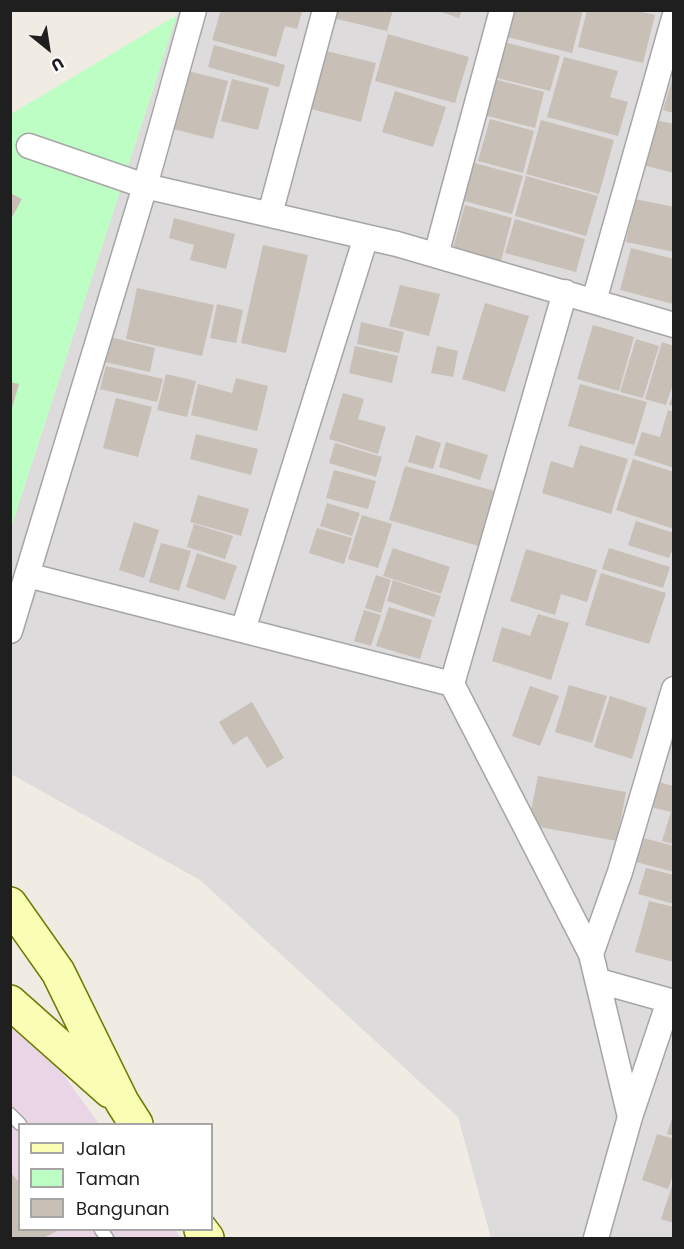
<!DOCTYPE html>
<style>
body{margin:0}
#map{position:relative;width:684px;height:1249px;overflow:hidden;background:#f0ece4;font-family:Poppins,sans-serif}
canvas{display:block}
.frame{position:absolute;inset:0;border:12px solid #1f1f1f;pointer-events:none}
.legend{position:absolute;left:18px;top:1123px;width:195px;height:108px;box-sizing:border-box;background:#fff;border:2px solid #a5a5a5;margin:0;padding:8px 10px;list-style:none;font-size:18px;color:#1f1f1f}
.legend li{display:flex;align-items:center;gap:12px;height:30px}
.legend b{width:30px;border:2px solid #a5a5a5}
.north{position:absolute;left:18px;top:18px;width:60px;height:60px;-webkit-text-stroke:4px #fff;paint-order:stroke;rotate:150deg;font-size:16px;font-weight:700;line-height:24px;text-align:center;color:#1f1f1f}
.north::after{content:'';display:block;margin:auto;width:21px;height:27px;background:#1f1f1f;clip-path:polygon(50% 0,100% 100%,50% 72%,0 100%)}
</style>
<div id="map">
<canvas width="684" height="1249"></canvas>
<div class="frame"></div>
<ul class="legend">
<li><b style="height:8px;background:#f9feb4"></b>Jalan</li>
<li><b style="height:16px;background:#bdfec4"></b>Taman</li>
<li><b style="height:16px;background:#c8bfb7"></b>Bangunan</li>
</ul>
<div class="north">U</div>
</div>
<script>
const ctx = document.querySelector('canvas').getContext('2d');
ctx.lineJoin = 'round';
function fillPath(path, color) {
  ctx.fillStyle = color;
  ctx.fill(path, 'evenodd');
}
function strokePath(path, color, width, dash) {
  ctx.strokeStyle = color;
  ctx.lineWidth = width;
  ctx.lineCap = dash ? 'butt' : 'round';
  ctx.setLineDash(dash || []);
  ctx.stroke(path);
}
fillPath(new Path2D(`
 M178,11H673V1238H491L458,1117L200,880L11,774V528Z`), '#dddbdb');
fillPath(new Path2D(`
 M10,1001L99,1124H20V1230H175L181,1238H11Z`), '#ead5e6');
fillPath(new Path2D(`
 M177,15L11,528V114Z`), '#bdfec4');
fillPath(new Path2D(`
 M221,10H295L302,12L297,29L285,26L276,57L212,40Z
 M335,10H393L387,31L333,18Z
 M435,10H462L459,18Z
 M514,10H583L572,53L507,37Z
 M587,10H634L655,15L643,63L578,47Z
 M388,34L469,57L455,103L375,81Z
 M499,41L560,56L550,91L489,76Z
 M214,45L285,65L279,87L208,67Z
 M326,51L376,63L361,122L311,109Z
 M564,57L618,71L610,97L628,102L618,136L547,117Z
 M188,71L228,81L213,139L173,129Z
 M486,77L544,92L535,128L476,113Z
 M673,77H674V113L663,110Z
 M232,79L269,88L258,130L221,121Z
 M395,91L446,107L433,147L382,132Z
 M490,119L534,131L523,173L478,161Z
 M541,120L614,140L599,194L526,174Z
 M655,120L674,124V173L643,165Z
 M467,161L523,176L512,214L457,199Z
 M526,176L598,196L586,236L515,216Z
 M10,193L22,199L10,221Z
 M635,199L674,207V252L626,242Z
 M465,205L512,218L501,261L453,248Z
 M174,218L235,234L226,269L190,260L194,245L169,238Z
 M515,219L585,239L576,272L505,253Z
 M263,245L308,255L286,353L241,343Z
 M631,248L674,259L673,304L620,290Z
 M400,285L440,294L429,336L389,326Z
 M137,288L214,305L202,356L126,339Z
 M485,303L529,316L505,392L462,379Z
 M217,304L243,310L236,343L210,338Z
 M361,322L404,332L399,353L357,344Z
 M593,325L634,337L619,391L577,379Z
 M106,336L155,348L150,372L100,361Z
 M636,339L659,346L643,398L620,392Z
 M662,342L674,346V381L666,405L645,399Z
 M355,346L398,356L392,383L349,373Z
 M437,346L458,351L453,377L431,373Z
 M106,366L163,379L157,402L100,389Z
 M166,374L196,381L187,417L157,410Z
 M236,378L268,386L257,431L191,415L198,384L232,393Z
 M10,382L19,384L11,411H10Z
 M580,384L647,402L634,445L568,426Z
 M674,392V406L669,405Z
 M343,393L364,399L358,419L386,427L378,454L329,439Z
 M116,398L152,407L138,457L103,448Z
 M668,410L674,412V468L634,455L642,432L660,437Z
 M196,434L258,449L251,475L190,459Z
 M416,435L441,443L433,469L408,462Z
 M446,442L488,455L480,480L439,467Z
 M335,443L382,457L376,477L329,463Z
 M580,445L628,459L611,514L542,493L551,461L573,468Z
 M633,459L674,472V529L616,510Z
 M405,466L498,492L482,547L389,520Z
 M334,470L376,481L368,509L326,498Z
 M198,495L249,509L241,536L190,522Z
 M327,503L360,513L352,536L320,526Z
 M362,515L392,524L378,568L348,559Z
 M636,521L674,533V545L669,558L628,545Z
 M134,522L159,530L144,578L119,570Z
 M194,524L233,536L225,559L187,547Z
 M317,528L352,538L344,564L309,553Z
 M161,543L191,551L179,591L149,582Z
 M393,548L450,567L441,594L383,576Z
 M609,548L670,567L663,588L602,569Z
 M526,549L597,570L587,602L561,594L555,615L510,601Z
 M197,553L237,566L225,600L186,587Z
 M601,573L666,593L649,644L585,625Z
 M376,575L391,580L381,613L365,608Z
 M393,580L441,596L434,617L387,601Z
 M389,607L432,620L420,659L376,646Z
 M364,610L381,615L371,646L354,641Z
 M538,614L569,623L551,680L492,661L502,627L530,636Z
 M569,685L607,696L592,743L555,732Z
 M530,686L559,696L540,746L512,736Z
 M610,696L647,708L632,759L594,747Z
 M252,702L284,758L267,768L247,736L233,745L219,722Z
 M538,776L626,792L617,841L528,825Z
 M658,782L674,786V844L662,841L671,812L651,807Z
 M643,838L674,846V872L636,862Z
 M646,868L674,875V904L638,894Z
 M649,901L674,907V962L635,952Z
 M673,1115H674V1136L667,1134Z
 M657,1134L674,1139V1172L668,1189L642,1180Z
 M10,1172L20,1183V1230H56L57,1231L43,1238H10Z
 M674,1180V1223L661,1219Z`), '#c8bfb7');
const lane = new Path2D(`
 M10,1114L20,1124
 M101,1230L107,1238`);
const street = new Path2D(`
 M29,146L145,186L194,10
 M270,214L325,10
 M436,255L502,10
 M594,301L674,18
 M27,575L452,684L591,954L620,872L674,689
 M243,630L366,237
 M10,631L145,186L397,244L674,325
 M452,684L565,292
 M591,954L630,1117L596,1238
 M599,981L674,1002
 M630,1117L669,1001`);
const secondary = new Path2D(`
 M10,904L58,972L122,1102L136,1124
 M10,1002L110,1091
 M201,1230L207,1238`);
strokePath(lane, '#a6a6a6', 15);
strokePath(street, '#a6a6a6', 27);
strokePath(secondary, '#6b7b00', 36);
strokePath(lane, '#fff', 12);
strokePath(street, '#fff', 24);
strokePath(secondary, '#f9feb4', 33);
</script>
